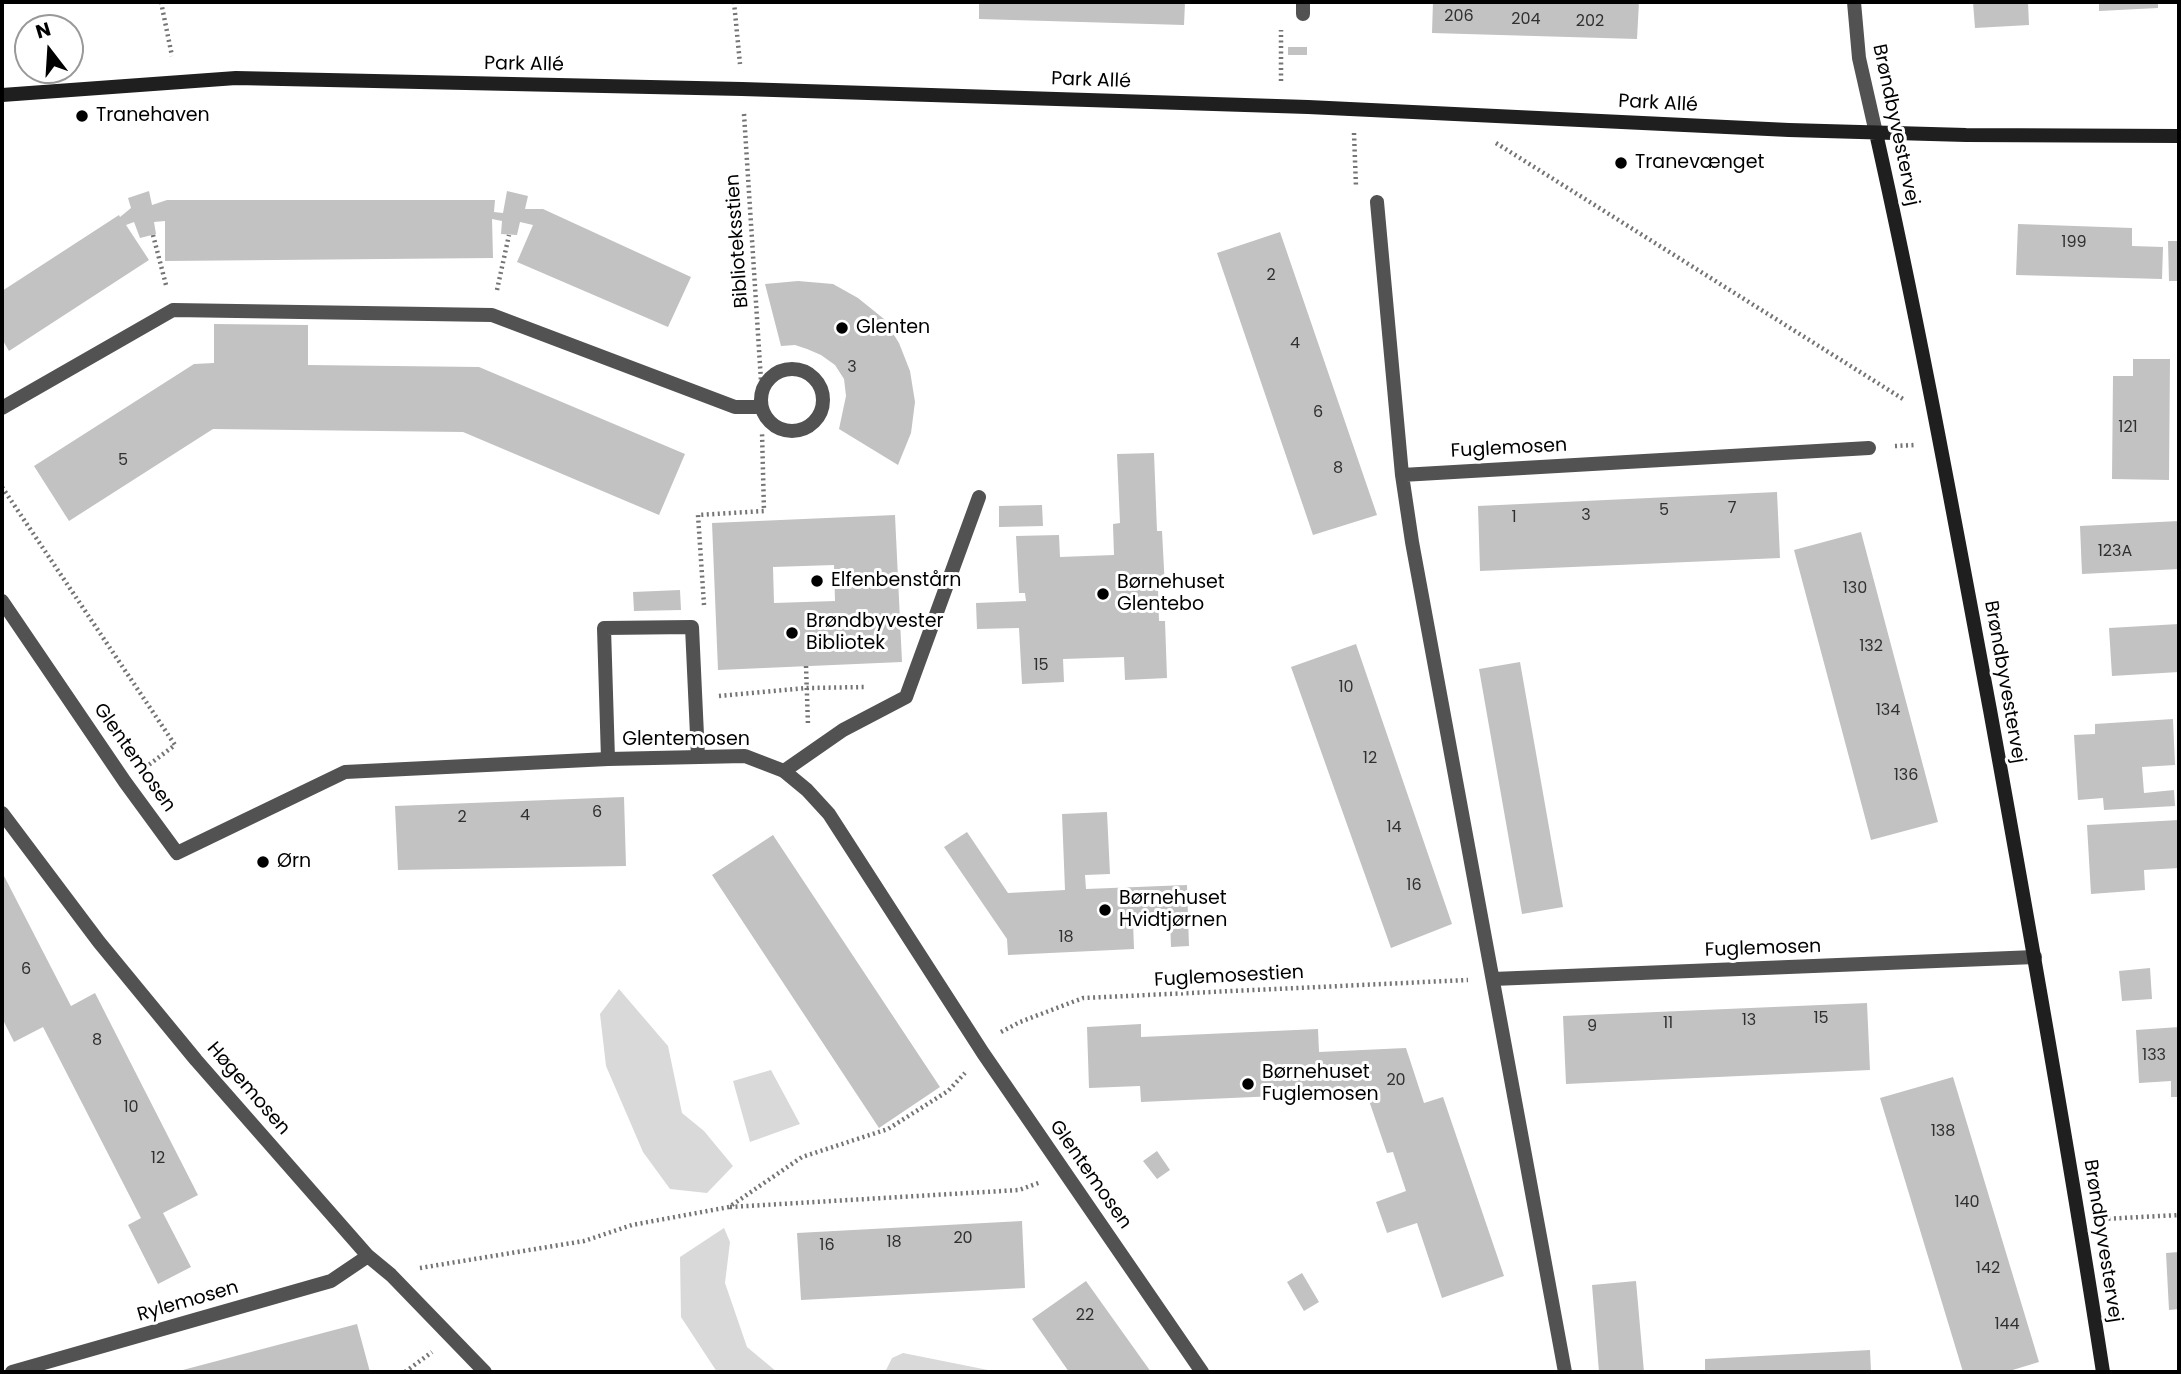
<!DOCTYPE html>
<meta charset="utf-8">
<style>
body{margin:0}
#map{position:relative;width:2181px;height:1374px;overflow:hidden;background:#fff;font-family:Poppins,sans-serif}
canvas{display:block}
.frame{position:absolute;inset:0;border:4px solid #000;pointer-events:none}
.north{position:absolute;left:14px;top:14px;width:70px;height:70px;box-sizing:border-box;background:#fff;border:2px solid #999;border-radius:50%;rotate:343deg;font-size:19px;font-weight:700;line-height:28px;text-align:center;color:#000}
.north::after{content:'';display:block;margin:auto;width:24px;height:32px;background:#000;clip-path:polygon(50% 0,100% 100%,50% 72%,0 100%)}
</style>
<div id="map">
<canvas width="2181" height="1374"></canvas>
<div class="frame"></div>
<div class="north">N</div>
</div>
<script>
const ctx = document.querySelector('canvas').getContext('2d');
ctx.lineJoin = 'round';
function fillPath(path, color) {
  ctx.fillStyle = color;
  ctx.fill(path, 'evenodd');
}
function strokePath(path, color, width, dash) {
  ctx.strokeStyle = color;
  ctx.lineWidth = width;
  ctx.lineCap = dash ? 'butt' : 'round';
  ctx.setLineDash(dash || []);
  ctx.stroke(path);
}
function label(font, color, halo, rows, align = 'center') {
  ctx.font = font + ' Poppins,sans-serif';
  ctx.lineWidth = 6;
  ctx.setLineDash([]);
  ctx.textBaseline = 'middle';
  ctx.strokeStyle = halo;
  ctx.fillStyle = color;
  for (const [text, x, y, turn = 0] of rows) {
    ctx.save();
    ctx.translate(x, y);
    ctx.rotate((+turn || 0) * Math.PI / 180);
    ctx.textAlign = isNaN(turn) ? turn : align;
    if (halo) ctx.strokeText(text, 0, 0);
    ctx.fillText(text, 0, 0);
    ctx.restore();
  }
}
fillPath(new Path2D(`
 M619,989L668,1046L682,1113L704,1131L733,1166L707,1193L670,1189L643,1152L606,1066L600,1014Z
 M771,1070L800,1124L750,1142L733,1081Z
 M724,1228L730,1242L725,1283L747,1347L777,1372H717L681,1317L680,1257Z
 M903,1353L998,1372H885L892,1358Z`), '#d9d9d9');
fillPath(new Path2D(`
 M979,2H1185L1184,25L979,19Z
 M1433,2H1639L1637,39L1432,33Z
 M1973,2H2028L2029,25L1975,28Z
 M2099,2H2158V8L2099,11Z
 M1288,47H1307V55H1288Z
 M149,191L152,205L167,200H495L494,212L503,213L507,191L528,196L525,209H543L691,277L668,327L517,262L533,225L520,222L517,235L501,234L502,221L492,219L493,258L165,261V221L154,222L156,234L140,238L134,222L126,225L149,260L9,351L2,339V291L119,215L120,217L131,208L128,198Z
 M2018,224L2132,228V246L2163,247L2162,279L2016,275Z
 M1280,232L1377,515L1313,535L1217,253Z
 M2168,241H2179V281H2169Z
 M798,281L833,284L858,298L884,319L899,343L910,371L915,402L911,433L898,465L839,429L846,396L844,379L835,365L821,355L807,349L795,345L781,346L765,284Z
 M214,324L308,325V365L479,367L685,454L659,515L463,432L213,429L69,521L34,466L194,364L214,363Z
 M2133,359H2170L2169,480L2112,479L2113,376H2133Z
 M1154,453L1157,531H1162L1165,588H1158L1159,621H1165L1167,678L1125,680L1124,657L1063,659L1064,682L1022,684L1019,628L977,629L976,603L1026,601L1025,593H1019L1016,536L1059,535L1060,557L1114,555L1113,524L1120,523L1117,454Z
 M1777,492L1780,558L1480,571L1478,506Z
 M1042,505L1043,526L999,527V506Z
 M895,515L902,662L718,670L712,523ZM834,565L835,601L774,603L773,567Z
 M2179,521V569L2082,574L2080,526Z
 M1861,532L1938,822L1871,840L1794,550Z
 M680,590L681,610L634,611L633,592Z
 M2179,624V672L2112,676L2109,628Z
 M1356,644L1452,924L1391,948L1291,667Z
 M1520,662L1563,907L1522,914L1479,669Z
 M2173,719L2175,765L2142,767L2144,793L2174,790L2175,806L2104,810L2103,798L2078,800L2074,735L2095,734V724Z
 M624,797L626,866L398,870L395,806Z
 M1107,812L1110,874L1085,875L1086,889L1187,885L1189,946L1171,947L1170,919L1133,921L1134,949L1008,955L1007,939L944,847L967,832L1008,893L1065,890L1062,814Z
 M2179,820V868L2144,870L2145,890L2091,894L2087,825Z
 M773,835L940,1087L879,1128L712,875Z
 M2,872L71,1006L95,993L198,1195L163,1213L191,1267L158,1284L128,1225L141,1218L43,1027L14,1042L2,1018Z
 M2150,968L2152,999L2122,1001L2119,971Z
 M1867,1003L1870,1070L1566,1084L1563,1016Z
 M1141,1024V1037L1318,1029L1319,1052L1406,1048L1424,1103L1443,1097L1504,1276L1442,1298L1417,1223L1387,1233L1376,1202L1406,1191L1393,1152L1387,1153L1366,1092L1141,1102L1140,1086L1089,1088L1087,1027Z
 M2179,1027V1097H2171V1081L2139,1083L2136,1030Z
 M1953,1077L2039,1362L2006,1372H1963L1880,1098Z
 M1157,1151L1170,1170L1157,1179L1143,1161Z
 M1022,1221L1025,1288L801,1300L797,1233Z
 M2179,1252V1309L2169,1310L2166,1253Z
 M1302,1273L1319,1302L1304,1311L1287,1282Z
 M1086,1281L1151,1372H1069L1032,1319Z
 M1636,1281L1644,1372H1599L1592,1285Z
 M357,1324L370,1372H179V1371Z
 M1870,1350L1871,1372H1705V1359Z`), '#c2c2c2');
strokePath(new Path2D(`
 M161,2L172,56
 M734,2L740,64
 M1281,81V30
 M744,114L761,381
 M1354,133L1356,187
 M1496,143L1903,399
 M153,235L166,285
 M497,290L509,235
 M1895,446L1914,445
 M2,487L175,745L146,767
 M704,605L698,515L764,511L762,432
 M806,666L808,725
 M719,696L807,688L867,687
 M1001,1032L1020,1022L1083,998L1468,980
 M730,1207L1019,1190L1041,1182
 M2103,1219L2179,1215
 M420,1268L584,1241L632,1225L729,1207L802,1157L888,1129L948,1091L965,1073
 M405,1372L432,1352`), '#747474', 4.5, [2, 3.5]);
strokePath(new Path2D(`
 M761 400a31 31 0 1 1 62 0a31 31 0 1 1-62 0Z
 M2,408L173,310L492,315L735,407H761
 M608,759L604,628L692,627L698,757
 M784,771L843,730L906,697L979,497`), '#525252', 14);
strokePath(new Path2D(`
 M1854,2L1859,58L1876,133
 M1303,14V2
 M1377,202L1402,475L1412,542L1565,1372
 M1402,475L1869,448
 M2,601L125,782L177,853L345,772L608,759L745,756L784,771L807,790L829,814L983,1053L1202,1372
 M2,813L99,942L196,1060L368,1256L391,1275L485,1372
 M1493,979L2035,957
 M12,1372L331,1281L368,1256`), '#525252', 14);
strokePath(new Path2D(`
 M2,95L236,78L742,89L1308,107L1789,130L1966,135L2179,136
 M1876,133C1919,324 1954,517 1990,710C2030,931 2069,1151 2103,1372`), '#1f1f1f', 14);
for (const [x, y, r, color] of [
 [82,116,7,"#000"],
 [1621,163,7,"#000"],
 [842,328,7,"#000"],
 [817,581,7,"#000"],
 [1103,594,7,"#000"],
 [792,633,7,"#000"],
 [263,862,7,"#000"],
 [1105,910,7,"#000"],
 [1248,1084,7,"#000"]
]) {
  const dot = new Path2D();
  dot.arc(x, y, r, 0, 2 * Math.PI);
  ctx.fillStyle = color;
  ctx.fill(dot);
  strokePath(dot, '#fff', 2.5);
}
label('16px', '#303030', null, [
 ["206",1459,17],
 ["204",1526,20],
 ["202",1590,22],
 ["199",2074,243],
 ["2",1271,276],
 ["4",1295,344],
 ["3",852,368],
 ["6",1318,413],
 ["121",2128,428],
 ["5",123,461],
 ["8",1338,469],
 ["7",1732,509],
 ["5",1664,511],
 ["3",1586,516],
 ["1",1514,518],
 ["123A",2115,552],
 ["130",1855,589],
 ["132",1871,647],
 ["15",1041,666],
 ["10",1346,688],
 ["134",1888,711],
 ["12",1370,759],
 ["136",1906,776],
 ["6",597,813],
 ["4",525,816],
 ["2",462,818],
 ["14",1394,828],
 ["16",1414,886],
 ["18",1066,938],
 ["6",26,970],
 ["15",1821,1019],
 ["13",1749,1021],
 ["11",1668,1024],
 ["9",1592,1027],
 ["8",97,1041],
 ["133",2154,1056],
 ["20",1396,1081],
 ["10",131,1108],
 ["138",1943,1132],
 ["12",158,1159],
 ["140",1967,1203],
 ["20",963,1239],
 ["18",894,1243],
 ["16",827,1246],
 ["142",1988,1269],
 ["22",1085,1316],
 ["144",2007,1325]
]);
label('19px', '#000', '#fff', [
 ["Park Allé",524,65,1],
 ["Park Allé",1091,81,2],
 ["Park Allé",1658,104,3],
 ["Brøndbyvestervej",1895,125,78],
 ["Biblioteksstien",738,241,-94],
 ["Fuglemosen",1509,449,-3],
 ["Brøndbyvestervej",2004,682,80],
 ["Glentemosen",686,740],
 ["Glentemosen",134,758,55],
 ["Fuglemosen",1763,949,-2],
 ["Fuglemosestien",1229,977,-3],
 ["Høgemosen",248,1089,49],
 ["Glentemosen",1090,1175,55],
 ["Brøndbyvestervej",2102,1241,81],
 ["Rylemosen",188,1302,-16]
]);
label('19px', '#000', '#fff', [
 ["Tranehaven",96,116],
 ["Tranevænget",1635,163],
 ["Glenten",856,328],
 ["Elfenbenstårn",831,581],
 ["Børnehuset",1117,583],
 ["Glentebo",1117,605],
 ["Brøndbyvester",806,622],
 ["Bibliotek",806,644],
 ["Ørn",277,862],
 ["Børnehuset",1119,899],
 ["Hvidtjørnen",1119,921],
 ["Børnehuset",1262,1073],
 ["Fuglemosen",1262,1095]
], 'left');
</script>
